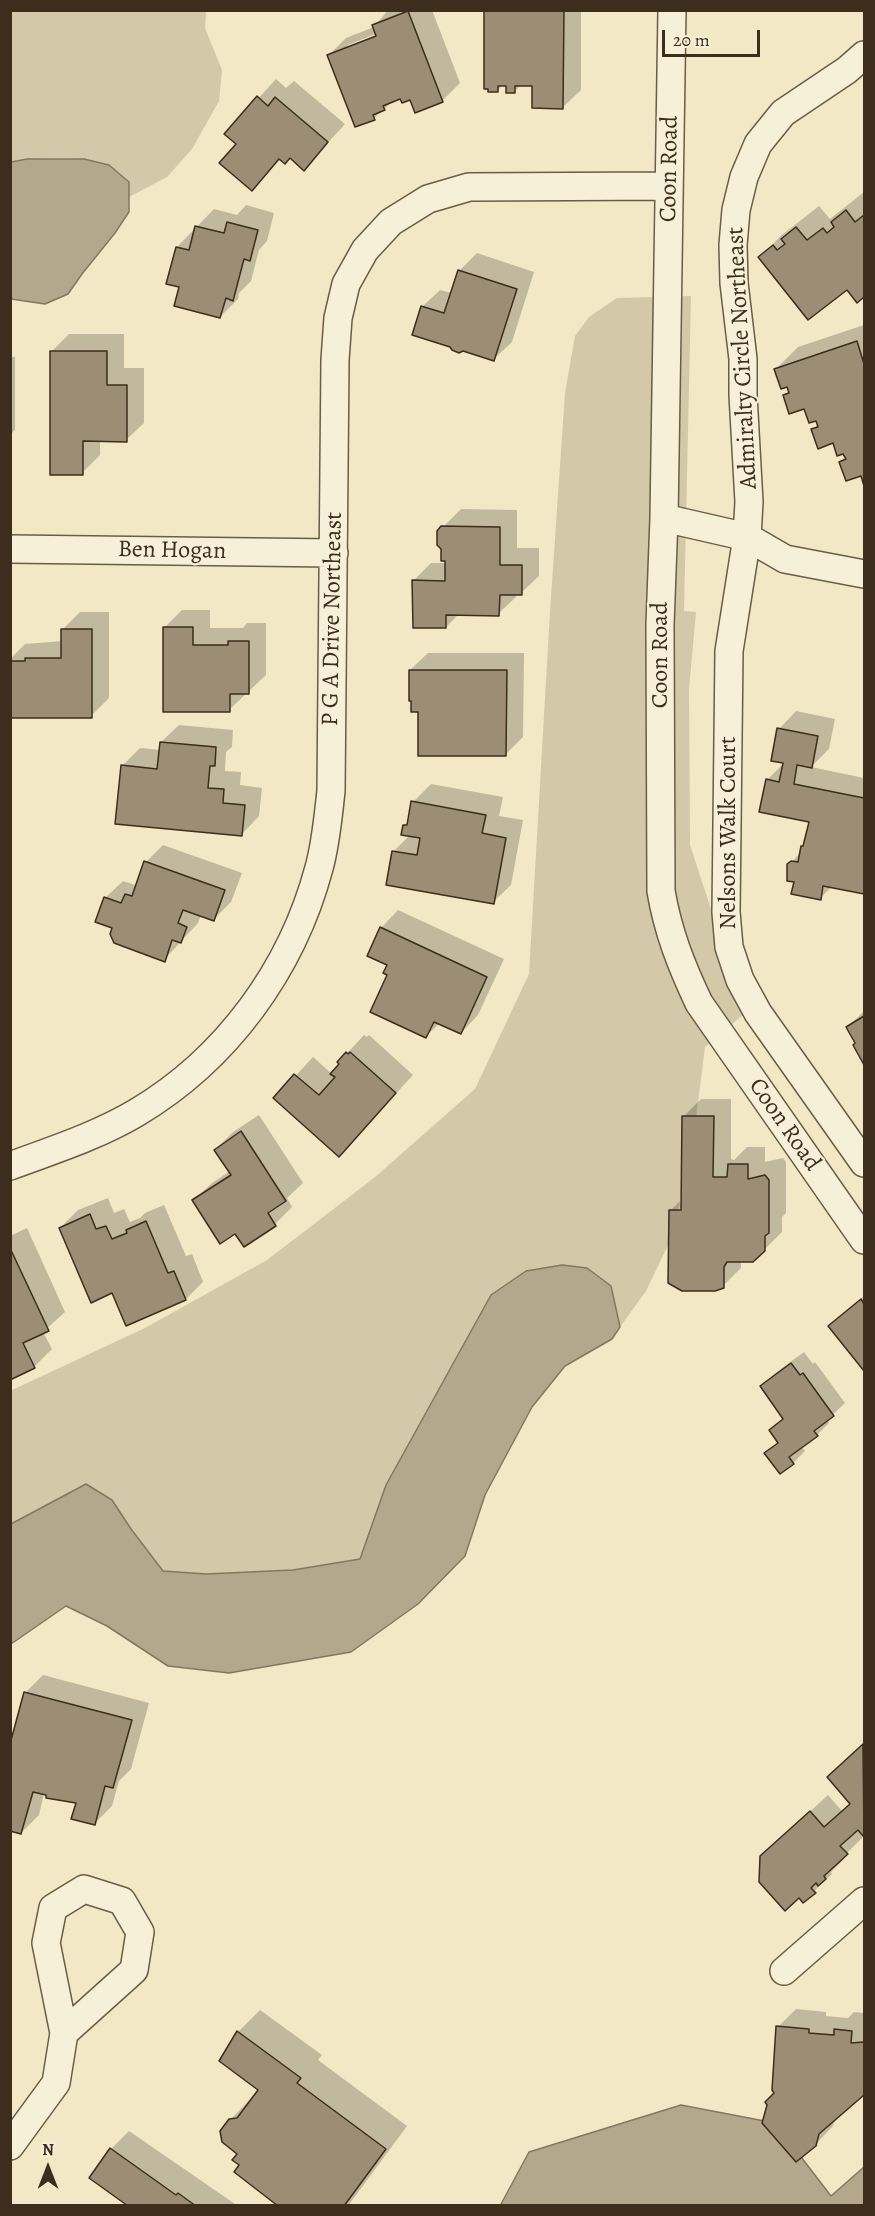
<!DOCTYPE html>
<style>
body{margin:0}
#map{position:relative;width:875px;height:2216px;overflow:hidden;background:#f2e8c5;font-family:Alegreya,serif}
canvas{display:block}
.frame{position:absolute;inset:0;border:12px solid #3c2d1c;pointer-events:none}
.north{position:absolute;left:18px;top:2138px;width:60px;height:60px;-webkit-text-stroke:4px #f7f0d9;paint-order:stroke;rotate:0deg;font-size:16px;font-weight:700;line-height:24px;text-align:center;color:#3c2d1c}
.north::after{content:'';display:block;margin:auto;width:21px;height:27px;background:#3c2d1c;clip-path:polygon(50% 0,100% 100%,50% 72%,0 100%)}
.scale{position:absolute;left:662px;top:30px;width:98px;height:27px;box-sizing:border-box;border:3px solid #3c2d1c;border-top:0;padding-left:8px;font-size:18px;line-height:21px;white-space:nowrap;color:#3c2d1c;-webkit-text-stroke:4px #f7f0d9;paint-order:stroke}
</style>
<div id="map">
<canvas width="875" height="2216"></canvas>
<div class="frame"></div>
<div class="north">N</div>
<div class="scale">20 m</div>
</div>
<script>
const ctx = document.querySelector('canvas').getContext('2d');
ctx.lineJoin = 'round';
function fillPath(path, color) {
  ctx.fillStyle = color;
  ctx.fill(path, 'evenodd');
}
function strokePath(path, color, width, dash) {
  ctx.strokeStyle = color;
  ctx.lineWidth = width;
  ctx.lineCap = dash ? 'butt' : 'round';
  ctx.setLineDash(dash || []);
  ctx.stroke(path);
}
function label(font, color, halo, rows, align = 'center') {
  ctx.font = font + ' Alegreya,serif';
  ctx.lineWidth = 4.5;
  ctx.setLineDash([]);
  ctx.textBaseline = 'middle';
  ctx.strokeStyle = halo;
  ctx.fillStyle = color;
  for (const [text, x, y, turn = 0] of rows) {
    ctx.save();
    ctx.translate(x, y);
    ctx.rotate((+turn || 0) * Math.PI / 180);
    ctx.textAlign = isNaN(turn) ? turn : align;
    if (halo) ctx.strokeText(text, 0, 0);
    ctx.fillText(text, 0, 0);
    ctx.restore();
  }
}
fillPath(new Path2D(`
 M11,11H206L205,28L222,70L219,101L192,149L167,177L129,197V182C122,176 114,168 106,165C79,155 38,158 11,162Z
 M691,296L684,611L696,612L689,689L690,845L745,1013L705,1047L692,1149L672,1237L646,1291L620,1327L616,1307L491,1295L452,1367L373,1525L360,1559L293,1570L206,1574L163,1571L131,1529L112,1500L86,1484L11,1524L10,1391L145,1328L267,1260L374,1178L475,1089L529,974L550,612L565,393L575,336L589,317L617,298Z`), '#d3c8a8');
const water = new Path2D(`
 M27,159H84L109,165L129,182V212L115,233L82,274L68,294L45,304L11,299V162Z
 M562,1265L587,1268L611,1286L620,1327L612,1339L565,1366L532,1407L485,1495L465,1556L418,1604L351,1652L229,1673L168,1666L107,1626L66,1606L11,1644V1524L86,1484L112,1500L131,1529L163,1571L206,1574L293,1570L360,1559L386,1485L491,1295L526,1271Z
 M681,2105L775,2123L831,2196L864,2167V2205L500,2206L529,2152Z`);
fillPath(water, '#b4a88c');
strokePath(water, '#84775f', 1.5);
fillPath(new Path2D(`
 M388,10H432L460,83L443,100L416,111L411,98L401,97L394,100L374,118L329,55L346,38L374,27ZM383,31L384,34L348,48V45Z
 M486,10H581V90L563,107L534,85H521L514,92L507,85L503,84L498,90Z
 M276,79L286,88L294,81L345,124L304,169L290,157L280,158L252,189L238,144L226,134Z
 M864,192V296L857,301L847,288L760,257L782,235L819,206L830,219Z
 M246,205L274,213L267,241L259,250L251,281L239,293L238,299L220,317L181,286L177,247L214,209L237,215Z
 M477,253L534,272L512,342L494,359L451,346L422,307L440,290L452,293L459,271Z
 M864,325V481L862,474L841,462L846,457L834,441L813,430L818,424L817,419L805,407L784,395L790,390L776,369L798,347Z
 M69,334H124V368H144V423L126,440H100V455L82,473L51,352Z
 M10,357H15V430L10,435Z
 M461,509L517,510V548H539V576L521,593H516V597L498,614H459L446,627L413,581L431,563H447L439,531Z
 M182,610H210V628H243L247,623H266V675L229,710L164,628Z
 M80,612H109V698L91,716H10V659L25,644L63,641V629Z
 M428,653H524L523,737L506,754L420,711L410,670Z
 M796,711L835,719L829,749L811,767L864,778V892L833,886L820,898L796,881L789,865L801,852L802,846L806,843L811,821L767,780L785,762L779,729Z
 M179,725L233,730L232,747L226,752L225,771L241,772L240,785L262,788L259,816L242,834L122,766L140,748L161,750V742Z
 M431,784L503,797L499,816L523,820L511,885L493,902L394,851L410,835L404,825L410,820L413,802Z
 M163,845L242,873L231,902L214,919L201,915L198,923L164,960L114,927L105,898L123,881L135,885L146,862Z
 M398,910L504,959L478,1015L461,1033L440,1023L426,1036L389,974L381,928Z
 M864,1011V1062L847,1028Z
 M364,1035L367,1037L369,1035L413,1075L339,1155L275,1098L313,1057L332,1074L341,1064L339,1062Z
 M701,1099H731V1159L734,1160L747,1147H765V1162L783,1158L786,1162V1213L782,1217V1232L764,1250L741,1260V1268L723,1286L670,1211L682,1199L684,1116Z
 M259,1115L303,1183L287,1198L292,1207L275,1224L236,1232L194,1200L212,1183L230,1171L215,1150L233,1132Z
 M108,1198L114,1213L124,1209L130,1222L140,1218L145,1213L164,1205L186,1256L192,1254L203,1282L186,1299L113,1291L60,1228L78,1210Z
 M27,1228L65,1312L43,1332L52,1349L34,1367L10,1378V1236Z
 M864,1296V1368L830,1326Z
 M804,1352L813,1364L815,1362L845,1403L827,1420L829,1423L817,1435L801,1446L805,1451L793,1463L766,1454L779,1441L771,1430L784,1417L762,1386L774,1374Z
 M43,1675L149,1703L131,1769L119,1781L112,1806L94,1824L78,1802L44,1793L39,1815L21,1833L10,1749L26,1692Z
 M864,1743V1836L841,1859L843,1860L831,1872L832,1874L804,1901L761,1857L828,1795L842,1811L852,1803L846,1760Z
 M796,2009L826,2012V2016L848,2018L854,2012L864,2013V2093L835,2118L833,2126L815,2145L776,2093L778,2027Z
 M260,2010L322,2055L318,2060L407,2126L348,2206H281L241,2164L230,2120L260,2089L238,2032Z
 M129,2131L238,2206H130L111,2149Z`), '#0003');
const building = new Path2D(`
 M484,10H564L563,109L532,108V86H515V93H506V86H498V92H488V89H484Z
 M408,11L443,102L415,113L410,100L402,103L400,99L383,106L385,110L373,115L375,120L355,127L327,55L376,36L372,25Z
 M257,96L268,106L275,97L328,142L304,171L290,158L285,164L279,159L252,191L219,163L236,144L224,134Z
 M846,210L855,222L864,215V297L857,303L847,290L808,320L758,257L773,245L777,250L785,244L781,239L796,227L807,240L823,228L827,233L834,227L831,222Z
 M227,222L258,230L250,261L244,259L233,301L226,298L220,318L174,306L179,287L166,284L176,247L189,250L195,226L224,233Z
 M458,270L517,289L494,361L463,351L459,353L452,350L450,347L412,335L421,306L444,313Z
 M857,341L864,364V486L861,476L846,481L839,462L846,459L843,454L837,456L833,443L818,449L811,429L818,427L816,421L809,423L804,409L789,414L783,395L789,393L787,387L781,389L774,369Z
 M50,351H107V385H127V442L83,441V475H50Z
 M441,526L500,527V565H522V595H500L499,616L446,615V628H413L412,580L445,581V561H441V549L437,545V531Z
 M163,627H193V645H228V641H249V694H230V712H163Z
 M61,629H92V718H10V661H25V658H61Z
 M409,670H507L506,756H418V712H411V701H409Z
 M777,728L818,736L812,768L797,765L794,784L864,798V894L823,886L821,900L791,894L794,882L787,881V864L791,861L798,862L801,846H803L809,822L759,812L766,779L779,782L783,763L771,761Z
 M160,742L216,747L215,766H210L208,788L224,789L223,803L245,805L242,836L115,824L121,765L157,769Z
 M411,801L486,815L482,833L506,838L494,904L386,885L392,851L417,855L420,838L401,835L403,825H407Z
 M144,861L225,890L214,921L183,910L178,923L187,927L181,943L172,940L165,962L114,943L110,934L112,928L95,922L104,897L121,903L125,894L132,896Z
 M380,927L487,977L461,1034L434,1022L426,1038L370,1012L387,975L383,973L387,965L367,956Z
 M864,1016V1065L853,1045L855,1043L846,1027Z
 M346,1052L348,1054L350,1052L396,1093L339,1157L273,1098L294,1074L319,1095L335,1077L330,1074L339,1064L337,1062Z
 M682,1116H714L713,1177H727L728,1164H748V1179L765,1175L769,1180V1233L765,1236V1251L753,1262H727L724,1267V1288L715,1291H682L668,1283L669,1210H681Z
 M241,1131L286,1201L268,1213L276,1226L244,1247L235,1234L220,1244L192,1200L231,1175L214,1150Z
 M90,1214L96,1229L106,1226L112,1239L127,1233L126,1230L146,1221L168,1273L174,1271L186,1300L126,1326L112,1293L91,1303L59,1228Z
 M10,1248L49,1331L23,1343L35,1368L10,1380Z
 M861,1299L864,1304V1371L828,1326Z
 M791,1363L800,1375L803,1373L834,1416L814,1431L818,1436L789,1457L794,1464L780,1474L764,1453L778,1443L769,1430L783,1419L760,1386Z
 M24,1692L132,1720L113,1788L105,1786L95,1825L71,1819L76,1803L46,1798V1795L33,1792L21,1834L10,1831V1744Z
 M863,1744L864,1837L858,1830L840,1846L848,1854L824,1876L826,1879L818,1886L816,1883L811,1888L816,1893L803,1903L799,1898L785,1911L759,1882L760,1856L810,1811L824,1827L850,1804L827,1777Z
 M776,2026L809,2029V2033L834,2035V2029L852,2031L851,2043L864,2042V2095L819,2134L816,2146L796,2162L762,2123L767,2105L765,2102L774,2093L772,2090Z
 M237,2031L301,2078L297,2083L386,2149L344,2206H278L234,2172L239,2165L232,2160L237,2154L222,2142L220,2131L229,2119L237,2118L258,2090L219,2061Z
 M110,2148L176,2195L178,2193L196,2206H128L89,2178Z`);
fillPath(building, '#9b8e74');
strokePath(building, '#3c2d1c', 1.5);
const street = new Path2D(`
 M672,10L664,518L660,625L661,891C668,932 681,965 699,1003L864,1240
 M864,55L847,70L783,113L758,144L744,177L736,210L733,245L734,283L743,359V395L749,502L747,537L729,651L726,912L729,947L740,980L758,1013L864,1163
 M664,518L747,537L785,559L864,574
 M10,549L334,553
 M10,1166C53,1150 97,1136 136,1113C227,1059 292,969 319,868C326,843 328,817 331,791L335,360L338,318L346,284L365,250L391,222L428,199L469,187L669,186
 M84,1889L122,1901L140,1932L134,1970L64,2033L46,1943L53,1908Z
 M784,1971L864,1901
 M10,2146L56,2083L64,2033`);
strokePath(street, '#6a5c46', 30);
strokePath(street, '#f7f0d9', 27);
label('24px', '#3c2d1c', '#f7f0d9', [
 ["Coon Road",670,169,-89],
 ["Admiralty Circle Northeast",743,358,-93],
 ["Ben Hogan",172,551,1],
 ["P G A Drive Northeast",333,619,-89],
 ["Coon Road",661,655,-90],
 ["Nelsons Walk Court",729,833,-90],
 ["Coon Road",784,1125,55]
]);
</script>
